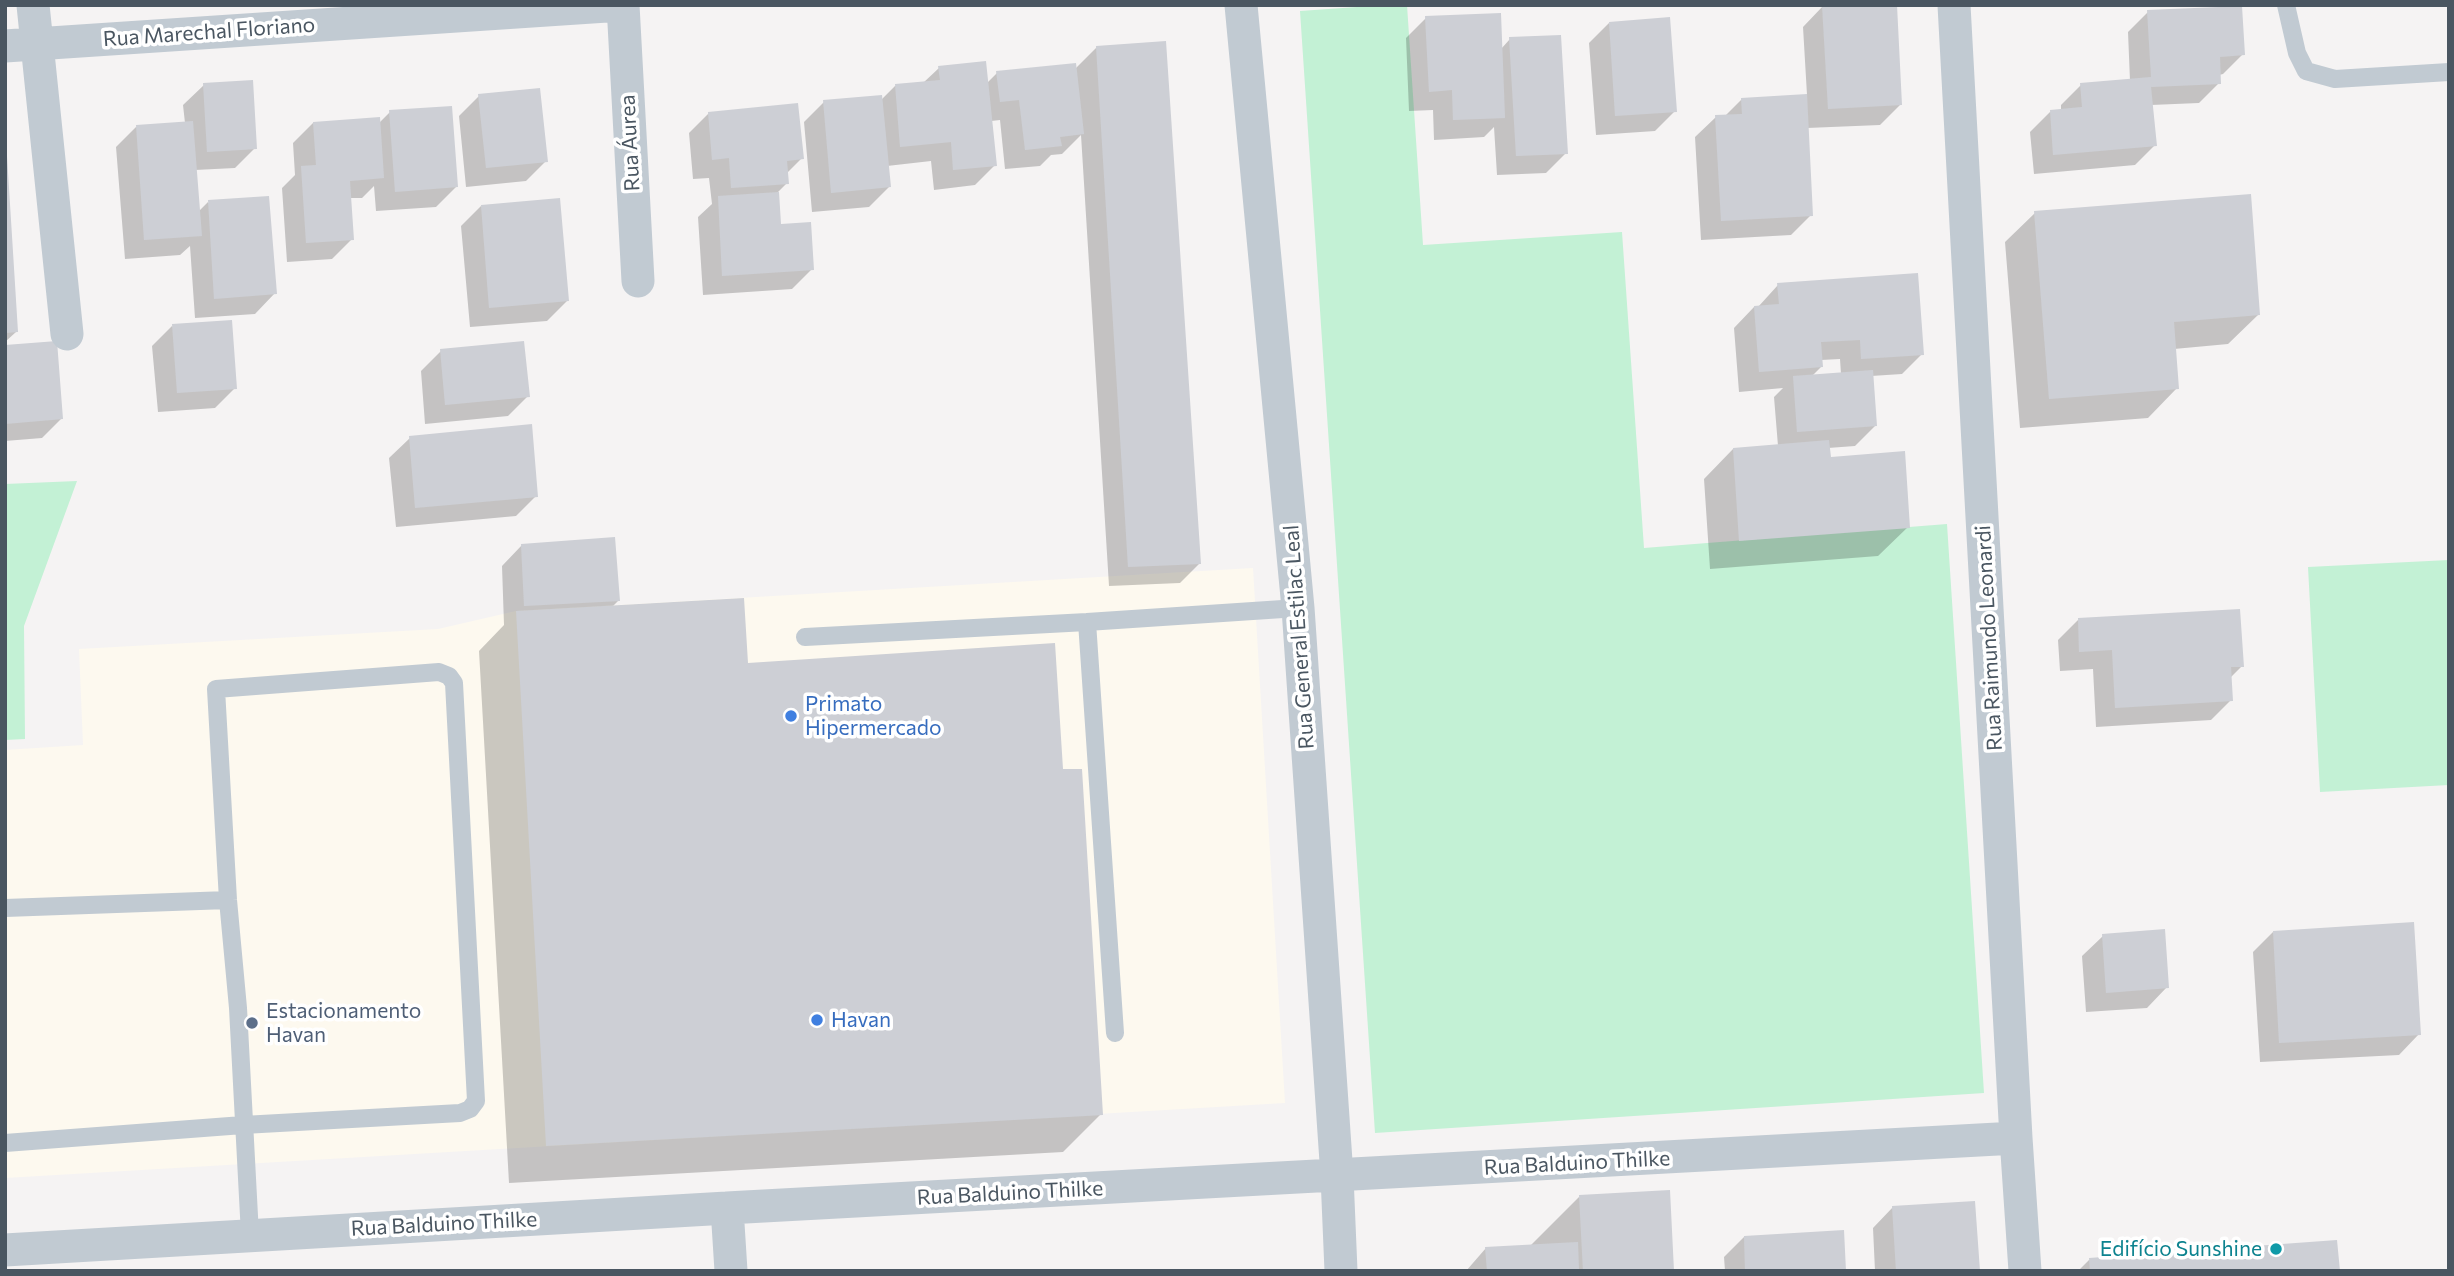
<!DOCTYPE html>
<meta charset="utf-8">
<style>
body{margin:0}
#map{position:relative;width:2454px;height:1276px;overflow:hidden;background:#f5f3f3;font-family:Commissioner,sans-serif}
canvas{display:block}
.frame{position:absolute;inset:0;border:7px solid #4a5661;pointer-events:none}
</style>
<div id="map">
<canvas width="2454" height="1276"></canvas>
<div class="frame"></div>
</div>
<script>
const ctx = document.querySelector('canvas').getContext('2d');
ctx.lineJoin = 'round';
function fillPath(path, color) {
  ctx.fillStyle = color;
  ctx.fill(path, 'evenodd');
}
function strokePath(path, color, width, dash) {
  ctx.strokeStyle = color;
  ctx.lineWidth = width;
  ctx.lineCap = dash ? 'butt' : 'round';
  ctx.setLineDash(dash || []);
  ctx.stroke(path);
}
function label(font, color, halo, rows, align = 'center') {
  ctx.font = font + ' Commissioner,sans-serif';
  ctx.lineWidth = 7;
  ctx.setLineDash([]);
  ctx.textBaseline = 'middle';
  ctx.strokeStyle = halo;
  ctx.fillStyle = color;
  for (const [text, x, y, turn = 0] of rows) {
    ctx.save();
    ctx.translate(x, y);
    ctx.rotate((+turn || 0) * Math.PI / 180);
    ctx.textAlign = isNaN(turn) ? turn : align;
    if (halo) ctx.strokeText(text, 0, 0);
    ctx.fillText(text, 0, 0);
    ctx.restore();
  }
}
fillPath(new Path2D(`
 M1253,568L1285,1103L5,1178V750L83,745L79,649L438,629L516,611Z`), '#fdf9ef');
fillPath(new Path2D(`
 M1385,5H1407L1423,245L1622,232L1644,548L1947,524L1984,1093L1375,1133L1300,11Z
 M77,481L24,626L25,739L5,740V484Z
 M2449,560V785L2320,792L2308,567Z`), '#c3f1d5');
fillPath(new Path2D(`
 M1823,6L1900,105L1880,125L1807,128L1811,215L1791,235L1701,240L1695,137L1716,117L1725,116L1742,99L1807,95L1803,27Z
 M2148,12L2243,54L2223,74L2219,75V83L2199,103L2151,105L2155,145L2135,165L2034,174L2030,132L2050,112L2061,111V105L2081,85L2130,81L2128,32Z
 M1426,18L1501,49L1510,39L1566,153L1546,173L1497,175L1494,127L1484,137L1434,140L1433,110L1409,111L1406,38Z
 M1609,23L1675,111L1655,131L1596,135L1589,43Z
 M1097,47L1200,563L1180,583L1109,586L1081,135L1062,154L1051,155L1040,166L1005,169L1000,120L991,121L995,165L975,185L934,190L931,161L887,166L889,187L869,207L812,212L804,122L824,102L880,101L895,86L923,83L939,68L987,83L997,73L1075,69Z
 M204,85L255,148L235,168L195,170L198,212L208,202L275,293L255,314L195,318L190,246L180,255L125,259L116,147L136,127L185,123L183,105Z
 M479,96L546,161L526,181L466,187L459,116Z
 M390,112L456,187L436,207L376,211L374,186L362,198H349L352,239L332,259L287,262L282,188L295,175L293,143L313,123L378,124Z
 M709,113L802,158L786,174L787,183L777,193L780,226L812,269L792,289L703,295L698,217L712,204L709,178L693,179L689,133Z
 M5,150L16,332L5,342Z
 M481,206L567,301L547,321L470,327L461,226Z
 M2035,213L2258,315L2228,344L2174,349L2177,388L2148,418L2020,428L2005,242Z
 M1778,285L1922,354L1902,374L1871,376L1875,426L1855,446L1828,448L1829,458L1908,527L1878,556L1710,569L1704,479L1733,449L1778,446L1774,397L1783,388L1739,392L1734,328L1754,307H1758ZM1840,359L1841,374L1812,376L1821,367V360Z
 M172,326L235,388L215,408L158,412L152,346Z
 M5,347L62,418L42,438L5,441Z
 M441,351L528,396L508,416L425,424L421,371Z
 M410,438L536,496L516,516L396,527L389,458Z
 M522,545L618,601L612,607L747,665L1062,771L1101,1114L1063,1152L509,1183L479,651L504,625L502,566Z
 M2078,620L2242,666L2230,678L2231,700L2211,720L2096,727L2093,669L2060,671L2058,640Z
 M2273,932L2419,1034L2399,1055L2260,1062L2253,952Z
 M2103,936L2167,987L2147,1008L2086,1012L2082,956Z
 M1579,1197L1672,1271H1466L1486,1248L1530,1246Z
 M1893,1207L1978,1271H1875L1873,1228Z
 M1744,1237L1844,1271H1725L1724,1257Z
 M2089,1260L2338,1271H2078Z`), '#0003');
fillPath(new Path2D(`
 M1822,5H1897L1902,105L1828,109Z
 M2242,6L2245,55L2220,57L2221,84L2151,87L2157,146L2053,155L2050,110L2082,107L2080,83L2151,77L2147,10Z
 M1501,13L1505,118L1453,120L1452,90L1429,92L1425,16Z
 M1670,17L1677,112L1615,116L1609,22Z
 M1561,35L1568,154L1516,156L1509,37Z
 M1166,41L1201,564L1128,567L1096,46Z
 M986,61L997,166L953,170L951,142L900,147L895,84L940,80L938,66Z
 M1076,63L1084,134L1060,137L1062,146L1025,150L1019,100L1000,102L996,71Z
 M253,80L257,149L207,152L203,83Z
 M540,88L548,162L486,168L478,94Z
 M1807,94L1813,216L1721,221L1715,115L1742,114L1741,98Z
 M882,95L891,187L831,193L823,100Z
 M798,103L804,159L787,161L789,184L731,188L729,158L712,160L708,112Z
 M452,106L458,187L395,192L389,110Z
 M380,117L384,178L350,181L354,240L306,243L301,166L316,165L313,122Z
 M193,121L202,236L144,240L136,125Z
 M5,156H7L18,332L5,333Z
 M779,192L781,224L811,222L814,270L722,276L718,196Z
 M2251,194L2260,315L2174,322L2179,389L2049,399L2034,211Z
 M269,196L277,294L214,299L208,200Z
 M560,198L569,301L489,308L481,205Z
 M1918,273L1924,355L1861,359L1860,340L1821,342L1823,367L1759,372L1754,306L1779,304L1777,283Z
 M232,320L237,389L177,393L172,324Z
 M57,341L63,419L5,424V345Z
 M524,341L530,397L445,405L440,349Z
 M1873,370L1877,426L1797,432L1793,376Z
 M532,424L538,497L415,508L409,436Z
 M1829,440L1831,457L1905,451L1910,528L1739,541L1733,448Z
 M615,537L620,601L524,606L521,544Z
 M744,598L748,663L1055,643L1063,769H1082L1103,1115L546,1146L516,611Z
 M2240,609L2244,667H2231L2233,701L2115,708L2112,650L2079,652L2078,618Z
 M2414,922L2421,1035L2279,1043L2273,931Z
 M2165,929L2169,988L2106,993L2102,934Z
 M1670,1190L1674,1271H1583L1579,1195Z
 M1975,1201L1980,1271H1896L1892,1206Z
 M1844,1230L1846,1271H1745L1744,1236Z
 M2337,1240L2340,1271H2090L2089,1258Z
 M1578,1242L1579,1271H1487L1485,1247Z`), '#cdcfd5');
strokePath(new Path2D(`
 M2286,5L2297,53L2306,71L2335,79L2449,72
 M805,637L1087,622
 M5,908L228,900
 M1115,1033L1087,622L1298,608
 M5,1143L243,1125L460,1113L470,1109L476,1101L454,683L449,676L439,672L216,689L228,900L238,1008L250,1235`), '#c1cad2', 18);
strokePath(new Path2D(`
 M33,5L67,334
 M623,5L638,281
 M1241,5L1298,608L1337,1176L1341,1271
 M1954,5L2016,1138L2025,1271
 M5,46L622,5
 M727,1208L731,1271
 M5,1250L727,1208L2016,1138`), '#c1cad2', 33);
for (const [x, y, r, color] of [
 [791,716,7,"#3f7fe0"],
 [817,1020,7,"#3f7fe0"],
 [252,1023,7,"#5c6f8a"],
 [2276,1249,7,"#0f9aa8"]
]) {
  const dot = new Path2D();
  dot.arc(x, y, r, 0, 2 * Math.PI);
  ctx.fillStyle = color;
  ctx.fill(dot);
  strokePath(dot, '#fff', 2.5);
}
label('21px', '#4a5661', '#fff', [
 ["Rua Marechal Floriano",209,32,-4],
 ["Rua Áurea",630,143,-93],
 ["Rua General Estilac Leal",1299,637,-94],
 ["Rua Raimundo Leonardi",1989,638,-93],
 ["Rua Balduino Thilke",1577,1163,-3],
 ["Rua Balduino Thilke",1010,1193,-3],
 ["Rua Balduino Thilke",444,1224,-3]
]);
label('21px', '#366cbe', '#fff', [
 ["Primato",805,704],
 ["Hipermercado",805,728],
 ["Havan",831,1020]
], 'left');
label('21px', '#4e5e75', '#fff', [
 ["Estacionamento",266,1011],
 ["Havan",266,1035]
], 'left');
label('21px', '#0d838f', '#fff', [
 ["Edifício Sunshine",2262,1249]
], 'right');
</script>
